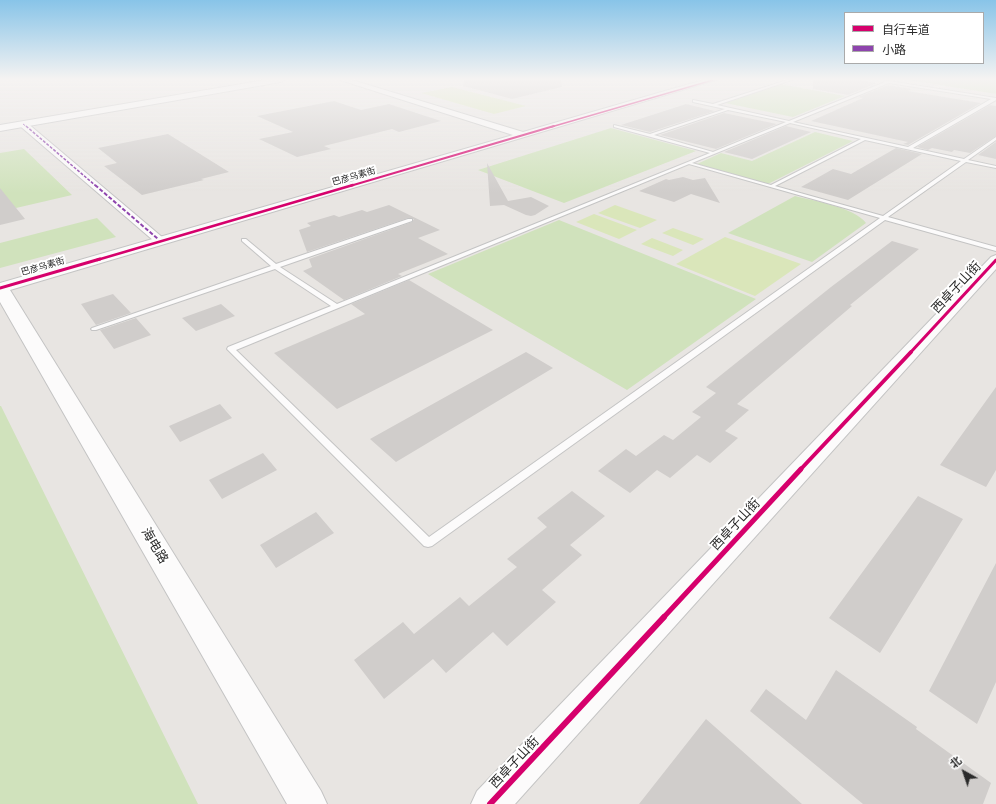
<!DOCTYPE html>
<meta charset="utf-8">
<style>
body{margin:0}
#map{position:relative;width:996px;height:804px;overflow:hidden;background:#e8e5e2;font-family:Roboto,"Noto Sans SC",sans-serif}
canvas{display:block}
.legend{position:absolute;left:844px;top:12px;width:140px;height:52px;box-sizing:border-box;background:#fff;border:1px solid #aaa;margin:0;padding:5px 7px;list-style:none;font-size:12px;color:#2b2b2b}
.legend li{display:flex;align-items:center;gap:8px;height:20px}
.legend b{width:20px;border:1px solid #aaa}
.north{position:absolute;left:944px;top:752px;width:40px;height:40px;-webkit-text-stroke:3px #fff;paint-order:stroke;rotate:320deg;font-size:11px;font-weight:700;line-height:16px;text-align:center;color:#2b2b2b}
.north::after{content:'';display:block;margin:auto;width:14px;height:18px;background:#2b2b2b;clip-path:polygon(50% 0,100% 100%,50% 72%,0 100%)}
</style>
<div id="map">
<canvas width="996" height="804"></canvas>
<ul class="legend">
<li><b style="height:5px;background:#d6006c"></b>自行车道</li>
<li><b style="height:5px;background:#8e44ad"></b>小路</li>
</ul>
<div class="north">北</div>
</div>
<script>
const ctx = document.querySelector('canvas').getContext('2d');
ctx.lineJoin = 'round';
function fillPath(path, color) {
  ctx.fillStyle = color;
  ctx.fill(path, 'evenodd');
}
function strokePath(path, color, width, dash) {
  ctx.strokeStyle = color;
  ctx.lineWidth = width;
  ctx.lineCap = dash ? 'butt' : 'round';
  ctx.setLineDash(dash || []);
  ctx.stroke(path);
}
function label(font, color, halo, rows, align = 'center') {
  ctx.font = font + ' Roboto,"Noto Sans SC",sans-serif';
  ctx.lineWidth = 4;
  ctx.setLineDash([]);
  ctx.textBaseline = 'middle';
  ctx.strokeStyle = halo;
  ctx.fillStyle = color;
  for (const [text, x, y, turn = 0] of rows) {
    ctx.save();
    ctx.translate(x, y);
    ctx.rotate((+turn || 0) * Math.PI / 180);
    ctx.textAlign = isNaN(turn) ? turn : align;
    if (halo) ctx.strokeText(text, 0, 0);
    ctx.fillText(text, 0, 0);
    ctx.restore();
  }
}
fillPath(new Path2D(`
 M908,80H996V94Z
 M781,84L845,96L793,117L725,103Z
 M611,128L696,151L564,203L478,170Z
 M815,132L853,141L768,184L697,164L721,153L752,161Z
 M24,149L72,195L16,208L0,201V153Z
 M795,196C814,201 854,207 866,223L812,262L728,233Z
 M97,218L116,237L0,268V243Z
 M559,220L756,299L627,390L428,274Z
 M0,406H1L198,804H0Z`), '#d0e2bc');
fillPath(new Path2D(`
 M452,87L526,106L494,114L421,93Z
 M615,205L657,220L640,228L598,213Z
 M594,214L637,230L619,239L576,222Z
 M673,228L704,239L693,245L662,233Z
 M725,237L801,264L755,296L676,264Z
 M652,238L683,250L673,256L641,244Z`), '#dae6ba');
fillPath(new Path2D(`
 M464,80H561L562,87L512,99L463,86Z
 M813,80H859L877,83L848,95L813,89Z
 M888,85L912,89L908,91L981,103L908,145L903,144L908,142L811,121L863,98L858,97Z
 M334,101L361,110L389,104L441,121L399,132L392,129L324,146L331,149L297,157L259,139L293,132L257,116Z
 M686,104L715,111L650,132L621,125Z
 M990,105L996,106V136L970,153L954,150L952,152L932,148L928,150L917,147Z
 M724,113L777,124L716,149L660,135Z
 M786,126L811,132L752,159L724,152Z
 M168,134L229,172L201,179L204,180L142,195L104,166L117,163L98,148Z
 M996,142V159L978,155Z
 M896,148L922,154L848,200L801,187L833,169L851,174Z
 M487,163L508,201L531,197L549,206L535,215L531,216L526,215L504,205L490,206Z
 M683,177L693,180L705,178L720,203L691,194L674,202L639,191L666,179L669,180Z
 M0,188L25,219L0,225Z
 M389,205L440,230L418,238L448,254L398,274L402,276L344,300L303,271L312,267L309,259L412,222L414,219L408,218L307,252L299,230L311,226L307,223L334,215L339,217L362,210L367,212Z
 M892,241L919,249L850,305L852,306L737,404L749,410L725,431L738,438L710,463L697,455L670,478L657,470L630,493L598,471L626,449L636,456L664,435L673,440L701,417L692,412L716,393L706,387L831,287Z
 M409,280L493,330L337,409L274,353L365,314L351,304Z
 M113,294L131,313L96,325L81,304Z
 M221,304L235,316L196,331L182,318Z
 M136,318L151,335L114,349L100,330Z
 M526,352L553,368L396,462L370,439Z
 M996,387V470L986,487L940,465Z
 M220,404L232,418L180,442L169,426Z
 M263,453L277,470L222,499L209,480Z
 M572,491L605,516L570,545L582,555L542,590L556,602L507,646L493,632L446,673L433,659L384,699L354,660L403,622L414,634L460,597L469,606L517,567L507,559L547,527L537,518Z
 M918,496L963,519L880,653L829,618Z
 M316,512L334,533L276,568L260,545Z
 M996,563V682L977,724L929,691Z
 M836,670L917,727L916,729L991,783L983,804H863L750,711L766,689L806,720Z
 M706,719L802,804H639Z`), '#d0cdcb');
const service = new Path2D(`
 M787,80H792L717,105L789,121L885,82L883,80L996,98V100L913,148L964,159L996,137V140L968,160L996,166V168L966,162L888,217L996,247V251L885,220L432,546L428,547L424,546L227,349L228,347L331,306L275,269L96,330H92L91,329L92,328L271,266L242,241V239H246L276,264L408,219H412V221L280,267L337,304L710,153L614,127V125L650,134L725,109L693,102V100L713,104ZM889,83L991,99L908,147L793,122ZM728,110L786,122L713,152L654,135ZM790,123L861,139L771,185L692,163ZM865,140L961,161L883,216L775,186ZM689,164L880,218L429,537L236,350Z`);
const minor = new Path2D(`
 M20,122H26L162,237L164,239L162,241H154L20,126Z`);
const tertiary = new Path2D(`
 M265,80H284L281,82L0,131V125Z
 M340,80H352L523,132L703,80H716L10,290L321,791L327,804H287L0,302V283L513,135Z
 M996,255V269L515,804H471L477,791L991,257Z`);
strokePath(service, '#c4c4c4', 2);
strokePath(minor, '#c4c4c4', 2);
strokePath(tertiary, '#c4c4c4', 2);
fillPath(service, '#fcfbfb');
fillPath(minor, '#fcfbfb');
fillPath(tertiary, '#fcfbfb');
strokePath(new Path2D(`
 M23,124L27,127`), '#8e44ad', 1, [2.5, 1]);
strokePath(new Path2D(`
 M26,126L96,186`), '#8e44ad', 1.5, [3, 1.5]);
strokePath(new Path2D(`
 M95,185L158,239`), '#8e44ad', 2, [4, 2]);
strokePath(new Path2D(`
 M551,127L713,80`), '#d6006c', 1.5);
strokePath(new Path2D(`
 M350,186L554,126`), '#d6006c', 2);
strokePath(new Path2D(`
 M97,260L353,185`), '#d6006c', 2.5);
strokePath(new Path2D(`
 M0,288L100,259
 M910,353L996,260`), '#d6006c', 3);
strokePath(new Path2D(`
 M800,470L911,352`), '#d6006c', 4);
strokePath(new Path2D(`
 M663,618L801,469`), '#d6006c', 5);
strokePath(new Path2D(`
 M490,804L664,617`), '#d6006c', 6);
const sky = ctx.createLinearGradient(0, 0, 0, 193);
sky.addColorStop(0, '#88c4e8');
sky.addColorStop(0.41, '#f5f3f2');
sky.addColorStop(1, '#f5f3f200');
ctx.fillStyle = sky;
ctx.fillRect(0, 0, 996, 193);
label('9px', '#2b2b2b', '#fff', [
 ["巴彦乌素街",354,177,-16],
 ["巴彦乌素街",43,267,-16]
]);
label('13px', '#2b2b2b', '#fff', [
 ["西卓子山街",957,288,-47],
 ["西卓子山街",736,525,-47],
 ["海电路",154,546,59],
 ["西卓子山街",515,763,-47]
]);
</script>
